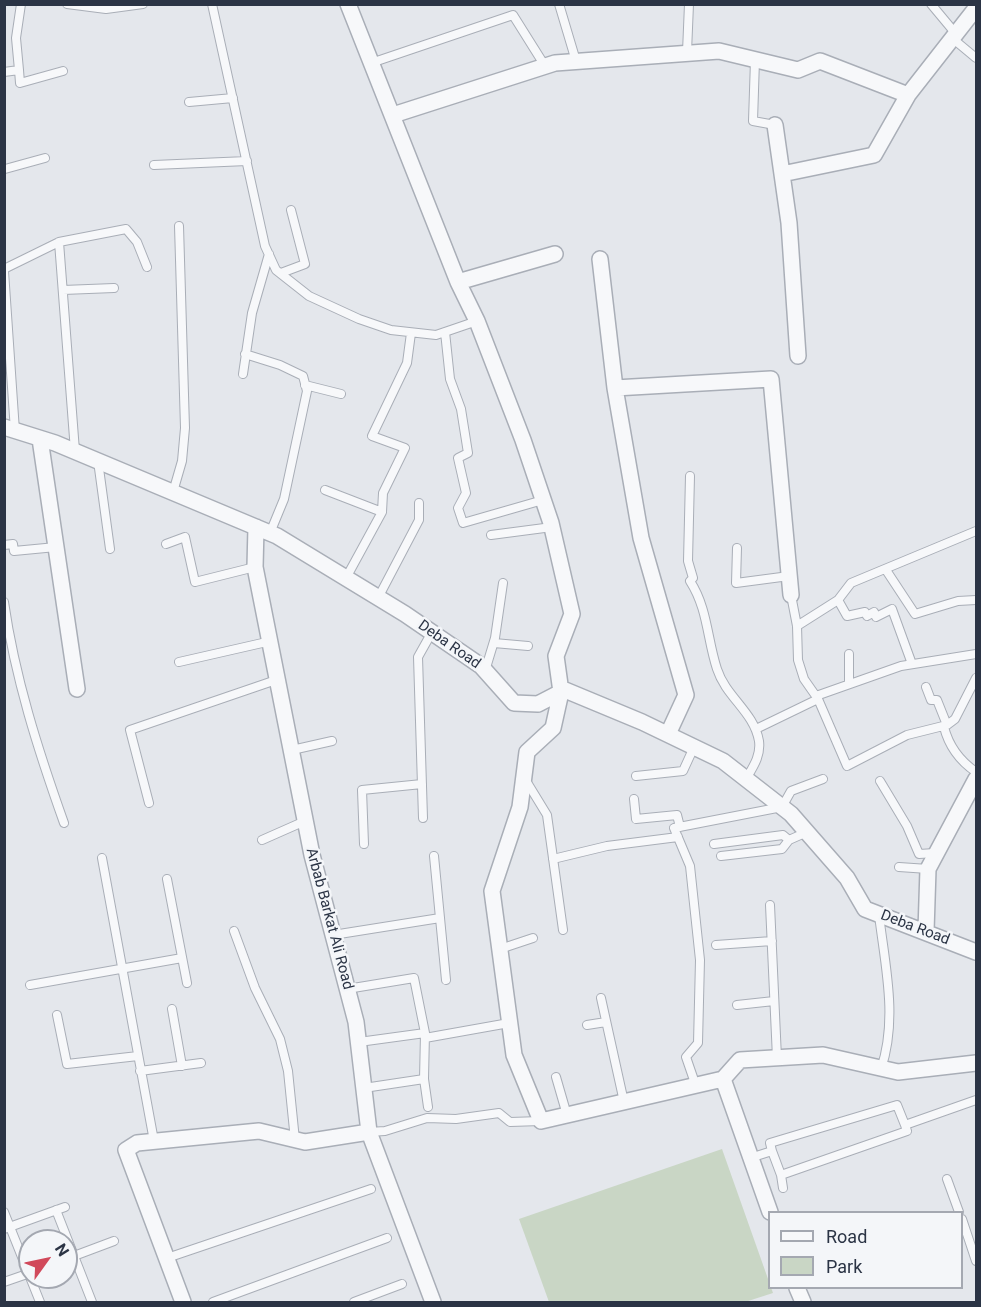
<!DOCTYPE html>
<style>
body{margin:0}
#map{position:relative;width:981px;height:1307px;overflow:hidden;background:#e4e7ec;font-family:Roboto,sans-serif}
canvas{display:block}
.frame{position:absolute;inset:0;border:6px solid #2b3445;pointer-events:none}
.legend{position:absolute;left:768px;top:1211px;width:195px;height:78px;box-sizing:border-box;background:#f4f6f9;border:2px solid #a4a8b1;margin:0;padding:8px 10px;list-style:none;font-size:18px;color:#2b3445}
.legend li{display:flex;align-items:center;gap:12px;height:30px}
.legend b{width:30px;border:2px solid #a4a8b1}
.north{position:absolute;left:18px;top:1229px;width:60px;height:60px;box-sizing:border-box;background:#f4f6f9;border:2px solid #a4a8b1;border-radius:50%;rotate:57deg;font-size:16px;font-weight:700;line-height:24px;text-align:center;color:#2b3445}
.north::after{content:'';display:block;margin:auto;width:21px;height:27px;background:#d1495b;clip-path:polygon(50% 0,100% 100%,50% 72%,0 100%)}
</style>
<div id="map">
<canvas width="981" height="1307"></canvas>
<div class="frame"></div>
<ul class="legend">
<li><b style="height:8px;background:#f7f8fa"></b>Road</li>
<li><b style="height:16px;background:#c9d6c5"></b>Park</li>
</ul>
<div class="north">N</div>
</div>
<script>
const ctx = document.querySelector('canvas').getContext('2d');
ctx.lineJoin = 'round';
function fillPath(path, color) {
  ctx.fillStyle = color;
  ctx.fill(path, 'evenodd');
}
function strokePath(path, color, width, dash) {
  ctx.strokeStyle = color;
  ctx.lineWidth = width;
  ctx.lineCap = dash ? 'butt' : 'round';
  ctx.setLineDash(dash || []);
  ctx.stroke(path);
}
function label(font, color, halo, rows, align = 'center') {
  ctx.font = font + ' Roboto,sans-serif';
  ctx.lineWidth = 5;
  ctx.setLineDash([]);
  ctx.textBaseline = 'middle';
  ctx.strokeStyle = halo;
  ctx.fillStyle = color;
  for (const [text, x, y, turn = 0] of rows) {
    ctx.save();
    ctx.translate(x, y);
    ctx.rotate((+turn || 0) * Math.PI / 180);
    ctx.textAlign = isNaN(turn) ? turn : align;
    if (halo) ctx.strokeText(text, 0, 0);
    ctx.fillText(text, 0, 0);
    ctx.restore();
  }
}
fillPath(new Path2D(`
 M722,1149L773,1293L745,1302H549L519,1219Z`), '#c9d6c5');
const lane = new Path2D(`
 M67,4L106,9L143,4
 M212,4L265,246L276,270L309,296L359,319L391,330L436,335L477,321
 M559,4L576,61
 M931,4L956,34
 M952,38L976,58
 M687,52L689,4
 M755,60L753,121L775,125
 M371,63L513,15L545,66
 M19,70L16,38L21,4
 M4,72L19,70L20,83L63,71
 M189,102L233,98
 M154,165L247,161
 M5,169L45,158
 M59,242L75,451
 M4,269L59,242L126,229L137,242L147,267
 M4,271L15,431
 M281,273L305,264L291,210
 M63,290L114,288
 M445,332L450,379L461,409L468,453L458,458L466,493L458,508L463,523L543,500
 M245,354L280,365L303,376L307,391L284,499L270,533
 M243,374L252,313L269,254
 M305,385L341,394
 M98,461L110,549
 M690,476L688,561L693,578L690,581C708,609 707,639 717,669C726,697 754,712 759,741C761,756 753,767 746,779
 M325,490L382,512
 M173,492L182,461L185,428L179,226
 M491,535L552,527
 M166,544L185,537L195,582L255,567
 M4,545L13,544L14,551L56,547
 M737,548L736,583L789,576
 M886,570L915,614L958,601L976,600
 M346,578L382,512L383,493L405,448L372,436L407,363L411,333
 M791,595L797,626L798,660L804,679L818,699L847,766L907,735L947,725L955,719L976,678
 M378,598L419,520V503
 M838,600L847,616L865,612L867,616L874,612L876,617L892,609L912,664
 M4,602C15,678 38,750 64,823
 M797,626L838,600L851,583L976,531
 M494,643L528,646
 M849,654V684
 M179,662L271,641
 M485,671L495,638L503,583
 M926,687L931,700H937L947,725
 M816,696L901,666L976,654
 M944,727C949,747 960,761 976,772
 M756,729L818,699
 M292,750L332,741
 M636,776L683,771L694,747
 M525,779L547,815L563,930
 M880,781L907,826L919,854L935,853
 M634,799L636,819L677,815L680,827
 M149,803L130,730L279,679
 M423,818L418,657L432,632
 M262,840L305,821
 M364,844L362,790L422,784
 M714,844L783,835L789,840L807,832
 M434,856L446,980
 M721,856L782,849L789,840
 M102,858L154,1141
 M553,859L607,846L678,837
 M899,867L928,869
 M167,879L187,983
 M770,905L777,1058
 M879,915C885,965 898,1019 881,1069
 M234,931L255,988L280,1039L288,1071L295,1140
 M333,935L440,918
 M716,945L772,941
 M500,949L533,938
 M30,985L182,958
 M347,989L414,978L425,1033L424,1079L428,1107
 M601,998L624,1102
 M737,1005L774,1001
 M172,1009L182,1066
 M57,1015L67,1064L138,1056
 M587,1025L606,1022
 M425,1038L509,1023
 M359,1042L425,1033
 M140,1071L201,1063
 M556,1077L567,1115
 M696,1086L686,1057L698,1043L700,960L690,866L674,828L782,807L791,791L823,779
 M364,1088L424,1079
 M369,1132L385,1131L427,1118L456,1119L499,1113L510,1122L541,1121
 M772,1151L781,1175L907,1131L905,1125
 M750,1158L772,1151L770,1143L897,1105L905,1125L976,1100
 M781,1175L783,1188
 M947,1179L959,1212
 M56,1210L92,1302
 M4,1212L40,1302
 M962,1219L976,1261
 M4,1229L65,1207
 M167,1258L371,1189
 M66,1259L114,1241
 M4,1282L30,1273
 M213,1302L387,1238
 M354,1302L402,1284`);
const street = new Path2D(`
 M348,4L458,282L477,321L523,440L551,523L572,614L556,656L561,692L553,728L527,752L520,807L492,891L514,1055L541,1121L723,1079L740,1060L823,1055L898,1072L976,1063
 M393,115L555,63L719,51L798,70L820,61L908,95
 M775,125L789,223L798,356
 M782,174L874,155L908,95L976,8
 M600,259L615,388L641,538L686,695L668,734
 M458,282L555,254
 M615,388L771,379L791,595
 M4,427L55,443L277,536L405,614L481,666L514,703L538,704L565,690L642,722L723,761L791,814L847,878L865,909L976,952
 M40,439L77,689
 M256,527L255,567L312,855L356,1022L369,1132L433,1302
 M926,931L928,869L976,779
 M723,1079L770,1212
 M797,1288L803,1302
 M183,1302L126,1150L137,1143L259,1131L305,1142L369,1132`);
strokePath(lane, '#a9aeb7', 10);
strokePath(street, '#a9aeb7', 18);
strokePath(lane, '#f7f8fa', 8);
strokePath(street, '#f7f8fa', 15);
label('15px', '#2b3445', '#f4f6f9', [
 ["Deba Road",449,645,35],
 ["Arbab Barkat Ali Road",329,919,75],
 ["Deba Road",915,928,21]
]);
</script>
